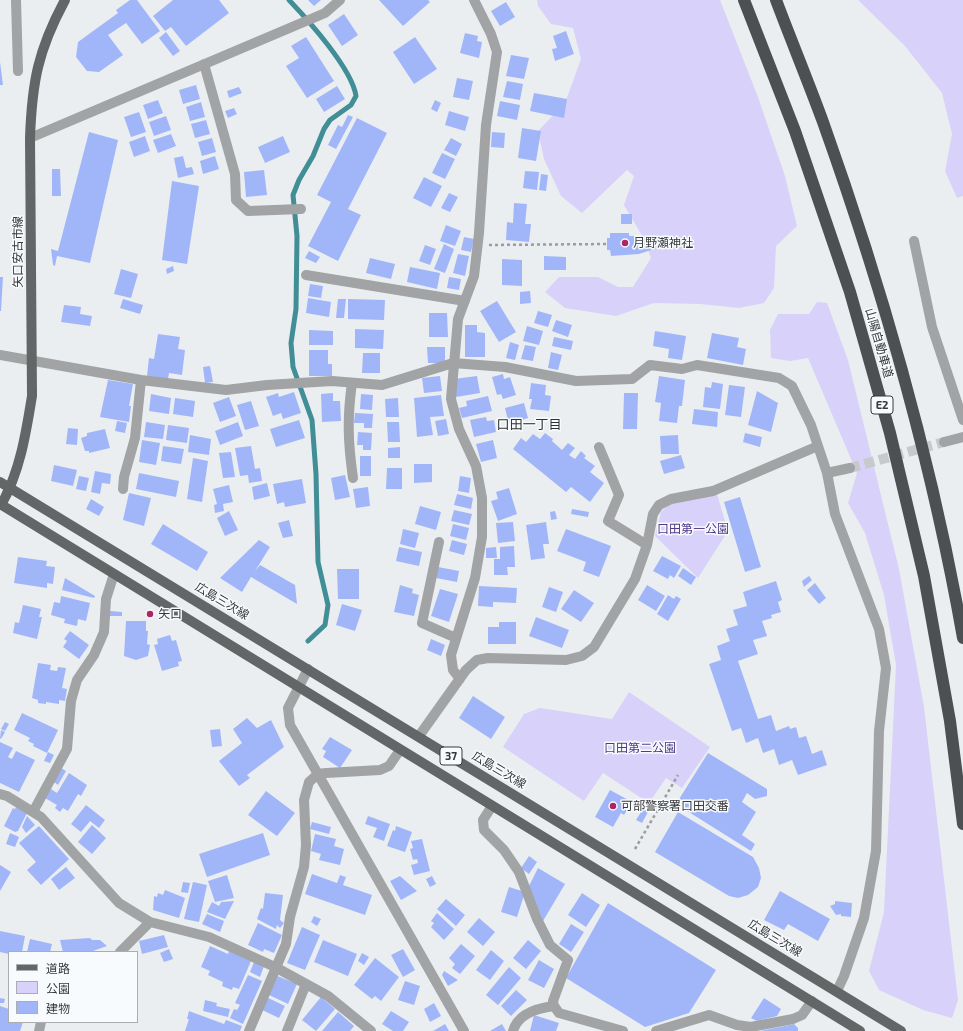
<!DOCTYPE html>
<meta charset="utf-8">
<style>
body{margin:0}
#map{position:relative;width:963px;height:1031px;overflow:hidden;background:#ebeef0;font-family:"Exo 2","Noto Sans JP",sans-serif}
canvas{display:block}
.legend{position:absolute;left:8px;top:951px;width:130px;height:72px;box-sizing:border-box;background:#f8fbfd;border:1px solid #abadaf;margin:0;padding:5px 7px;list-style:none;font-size:12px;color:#38393a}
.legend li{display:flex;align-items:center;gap:8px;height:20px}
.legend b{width:20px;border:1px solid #abadaf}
</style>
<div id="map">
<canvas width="963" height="1031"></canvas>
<ul class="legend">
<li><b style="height:5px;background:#636667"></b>道路</li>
<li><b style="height:11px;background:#d8d1fa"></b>公園</li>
<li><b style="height:11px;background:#a1b6f9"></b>建物</li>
</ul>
</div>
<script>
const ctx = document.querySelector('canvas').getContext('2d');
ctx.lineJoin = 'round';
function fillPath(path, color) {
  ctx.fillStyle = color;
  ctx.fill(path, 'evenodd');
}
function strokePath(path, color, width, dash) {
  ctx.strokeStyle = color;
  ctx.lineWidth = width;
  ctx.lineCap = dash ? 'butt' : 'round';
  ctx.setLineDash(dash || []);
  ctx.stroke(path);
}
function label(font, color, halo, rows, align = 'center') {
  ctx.font = font + ' "Exo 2","Noto Sans JP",sans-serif';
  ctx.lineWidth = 3;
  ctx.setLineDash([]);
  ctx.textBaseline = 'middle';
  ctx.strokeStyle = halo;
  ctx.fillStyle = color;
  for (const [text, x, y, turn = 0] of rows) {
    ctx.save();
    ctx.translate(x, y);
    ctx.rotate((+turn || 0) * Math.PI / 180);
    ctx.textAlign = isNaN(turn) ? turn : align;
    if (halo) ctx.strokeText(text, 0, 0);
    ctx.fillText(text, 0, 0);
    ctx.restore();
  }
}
fillPath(new Path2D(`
 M537,0H720L758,97L785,176L797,226L776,246L774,288L764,303L739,308L700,304L654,303L616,316L565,308L545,292L559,277H598L618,287H633L651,258L644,239L624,205L634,176L627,170L582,213L561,196L544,159L538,131L565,103L581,59L573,28L551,24L538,6Z
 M858,0H963V196L957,198L945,171L952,134L942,93L905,46Z
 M817,302L827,303L848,360L899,569L924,707L958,1000L952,1018L923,1010L879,990L869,971L884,912L896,665L884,595L865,533L848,503L857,473L808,358L790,361L771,358L770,330L778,314H809Z
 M717,494L728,531L698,578L655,536L661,512L670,503Z
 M629,692L710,747L682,788L666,778L649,803L603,773L584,801L503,747L524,714L540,708L612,719Z`), '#d8d1fa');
strokePath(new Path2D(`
 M289,0C309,21 352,69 356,96L351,105L330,120L324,129L313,156L299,180L293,195L297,236L296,309L291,343L293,367L312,420L316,474L318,562L328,605L325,625L308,641`), '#418e96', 5);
fillPath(new Path2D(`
 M130,0H137L160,31L142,44L126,23L108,35L123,55L99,72L87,71L76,57L78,42L118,13L116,10Z
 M173,0H219L229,13L186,46L171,27L165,31L153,16Z
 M308,0H321L314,6Z
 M379,0H428L430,2L403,26Z
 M506,2L515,17L500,26L491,11Z
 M344,14L358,35L342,46L328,25Z
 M566,31L574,54L555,61L552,49L557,48L553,36Z
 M166,32L180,51L173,56L159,38Z
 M465,33L478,36L477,41L482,42L479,58L460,53Z
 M306,37L334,81L307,98L286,66L299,58L291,46Z
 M415,37L437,69L414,84L393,52Z
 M511,55L529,58L524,79L506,76Z
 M0,62L3,85H0Z
 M457,78L473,81L469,100L453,97Z
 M507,81L523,84L520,100L503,97Z
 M196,85L200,99L183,104L179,90Z
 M337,86L345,99L324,112L316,99Z
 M239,87L242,93L229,98L227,91Z
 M534,93L567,99L564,118L530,111Z
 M158,100L163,113L148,119L143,105Z
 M435,100L441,103L437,112L431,109Z
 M500,101L520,105L517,120L497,116Z
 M201,102L205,117L190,121L186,107Z
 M234,108L237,114L228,118L225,111Z
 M449,111L469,117L465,131L445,125Z
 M139,112L146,132L131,137L124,117Z
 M348,115L353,117L336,149L328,145L338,125L342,127Z
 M166,116L171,130L154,136L149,122Z
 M357,118L387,133L348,209L361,215L338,261L308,246L331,202L317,195Z
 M206,120L210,134L195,138L191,124Z
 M522,128L541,131L536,161L518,158Z
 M89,132L118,140L90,263L57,256L55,266L53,265L51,249L58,251Z
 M492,132L505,133L504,148L491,147Z
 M171,134L176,146L158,153L153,140Z
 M145,136L150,151L134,157L129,142Z
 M283,136L290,152L265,163L258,147Z
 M212,138L216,152L202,156L198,142Z
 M451,138L462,144L456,156L444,150Z
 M442,153L455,159L445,179L432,173Z
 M183,156L186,168L192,167L194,174L178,178L174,158Z
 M215,156L219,169L203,174L200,161Z
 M52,169H60L61,196H52Z
 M264,170L267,195L246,197L244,172Z
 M525,171L539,172L537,190L523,188Z
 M541,174L548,175L546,191L539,190Z
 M424,177L442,186L431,207L413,198Z
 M172,181L199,186L187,264L162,260Z
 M449,193L458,197L450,212L441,208Z
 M514,203L527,204L525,224H531L529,242L506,240L507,222L513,223Z
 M621,214H632V224H621Z
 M446,225L461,231L455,246L440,241Z
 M610,233H629V236H644L646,241L656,240L657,248L639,254L611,256L610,250H607V238H610Z
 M464,237L474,239L471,252L461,250Z
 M444,244L454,249L445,273L434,269Z
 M425,245L436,249L430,265L419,261Z
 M309,251L320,257L316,263L305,258Z
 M458,254L469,256L465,276L453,273Z
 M544,256L566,257V270H544Z
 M370,258L395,264L391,279L366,273Z
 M502,259L522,260V286L502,285Z
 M173,266L174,271L167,274L166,269Z
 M410,267L440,273L437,289L407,282Z
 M121,269L138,274L131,298L114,294Z
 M0,277H3L1,311H0Z
 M449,277L461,279L459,290L447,288Z
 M310,284L323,286L321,298L308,296Z
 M530,291L531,303L520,304V292Z
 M308,298L331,302L329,317L306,313Z
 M123,299L143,305L140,314L120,308Z
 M338,299H346L344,318H336Z
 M348,299L385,300L384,320L348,319Z
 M497,301L516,332L499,342L480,311Z
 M64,305L81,307L80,314L92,316L90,326L61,322Z
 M538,311L552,315L548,327L534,323Z
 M429,313H447L448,337H429Z
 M556,320L572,325L568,337L552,331Z
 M465,325H477V332L485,333V357H465Z
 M527,326L543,331L539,345L523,341Z
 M355,329L384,330L383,349L355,348Z
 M309,330L333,331V345H309Z
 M655,331L686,336L682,360L668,358L669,349L653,346Z
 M712,333L739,338L737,347L746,349L743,365L707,358Z
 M158,334L180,337L178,349L185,350L182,375L169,373L168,379L147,376L149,358L154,359Z
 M554,337L573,341L571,350L552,346Z
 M510,342L519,345L515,360L506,358Z
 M525,345L536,347L533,361L521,359Z
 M427,347H445V363H428Z
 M309,350H328V364H332V376H309Z
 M551,352L562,355L558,370L548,368Z
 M363,353H380V373H362Z
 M210,366L213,382L205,383L203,367Z
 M503,374L504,379L510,377L516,395L503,399L501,394L497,395L492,377Z
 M440,376L442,391L424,393L422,378Z
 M477,376L480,393L456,397L454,379Z
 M659,376L685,380L682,406H679L677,423L659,421L661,403L655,402Z
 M108,380L133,384L129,406H131L129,422L100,417Z
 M712,382L723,384L720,409L703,407L705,387L711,388Z
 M531,383L546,385L545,395L551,396L549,411L530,409L532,399H529Z
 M729,385L745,387L741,417L725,415Z
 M757,391L778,403L771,432L748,425Z
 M294,392L301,413L283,419L281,413L273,416L266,397L278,393L279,397Z
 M333,393V401H340L341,421L322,422L321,394Z
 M624,393H638L637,429H623Z
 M151,394L171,398L169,414L149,411Z
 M361,394L373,395L372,410L360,409Z
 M441,395L444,416L430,417L433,435L417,437L414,398Z
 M488,396L492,411L462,418L459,408L467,406L466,401Z
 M229,397L236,416L220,422L213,403Z
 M175,398L195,401L193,417L173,414Z
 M398,398L399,417H386L385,399Z
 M251,401L259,426L245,430L237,405Z
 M524,403L528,418L509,424L505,408Z
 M694,409L718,412L717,427L692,424Z
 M355,413L373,414L372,428H364V423H354Z
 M486,417L487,421L494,420L496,432L474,437L470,420Z
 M446,419L449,434L438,436L435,421Z
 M299,420L305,438L276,447L270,429Z
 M117,421L127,423L125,433L115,431Z
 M146,422L165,425L163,439L144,437Z
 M238,422L243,436L220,445L215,431Z
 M387,422H399L400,442H388Z
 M168,425L189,428L187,443L166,440Z
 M68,428L78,429L77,445L66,444Z
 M105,429L110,448L89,453V451H85L81,438L87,436V433Z
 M358,432L372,433L371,450H363V445H357Z
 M545,433L553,439L552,441L562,450L568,443L575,448L569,455L575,459L581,451L586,456L584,458L595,466L590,472L604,483L590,502L571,487L566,492L513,449L521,438L526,442L533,434L540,439Z
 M745,433L762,437L760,447L743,442Z
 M190,435L211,439L209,455L188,452Z
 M678,435L679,454H661L660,436Z
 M142,440L160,443L156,465L139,462Z
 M493,440L497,458L481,462L476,444Z
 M163,446L184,449L181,464L161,461Z
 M251,446L255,469L260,468L262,481L249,483L248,475L240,476L235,448Z
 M400,447V458H388V448Z
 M231,452L235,477L223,478L219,453Z
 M681,455L685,468L664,474L660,461Z
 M360,456H371V476H360Z
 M193,458L208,461L202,502L187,499Z
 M414,464H432V482L414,483Z
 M54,465L77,470L73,486L51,481Z
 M387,468H402V489H386Z
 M95,471L111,474L110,484L102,483L100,494L91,492Z
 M139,473L179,481L176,497L136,489Z
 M345,475L350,497L335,500L331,478Z
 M79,476L89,478L86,491L76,489Z
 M460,476L471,478L469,493L458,491Z
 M302,479L306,503L285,507L284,502L277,504L273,484Z
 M267,483L270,496L254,500L252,487Z
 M229,485L233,502L223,504L224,511L215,513L214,505L217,504L213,489Z
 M368,487L370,506L356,508L353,489Z
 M509,488L517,514L498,521L491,501L498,499L496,492Z
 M129,493L151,498L144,526L123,520Z
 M457,494L473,498L471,509L454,505Z
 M740,497L761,567L745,572L724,502Z
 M91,499L104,507L99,516L86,509Z
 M420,506L441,512L436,530L415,524Z
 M572,509L589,512L588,517L571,514Z
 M454,510L472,514L469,525L451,521Z
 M229,511L238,530L225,536L217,518Z
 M555,511L557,519L551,520L550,512Z
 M289,520L293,536L283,538L278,523Z
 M513,522L515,541L498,543L496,523Z
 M546,522L549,544H543L545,558L531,560L526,525Z
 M163,524L208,552L197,571L151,544Z
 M453,524L469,528L466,540L450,536Z
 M403,529L419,533L415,548L400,544Z
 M566,529L611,546L599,577L583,571L586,562L557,551Z
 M259,540L270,547L255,571L260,565L295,585L297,604L251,577L242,592L220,578Z
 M452,540L467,544L464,555L449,551Z
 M514,546L515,567H507L508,575H494V559H500V547Z
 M399,547L422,552L419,566L396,561Z
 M496,547L497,558H486V548Z
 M662,556L681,566L674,578L670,575L668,579L653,571Z
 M18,557L47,561L46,566L55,567L53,584L47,583V588L14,583Z
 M438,567L459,571L457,582L436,578Z
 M683,568L696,577L691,585L678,576Z
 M337,569H359V599H338Z
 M809,576L812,580L804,587L802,581Z
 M65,578L95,596L94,598L62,590Z
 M776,581L782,600L778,602L781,612L771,615L772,618L762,621L767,636L753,640L758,654L738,661L758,719L771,715L776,731L789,726L790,729L796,727L799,738L806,736L812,754L822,750L827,765L798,775L792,760L779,765L774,749L763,753L758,738L746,743L741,728L732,731L709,664L721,660L717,646L730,641L726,629L738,625L733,610L747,606L743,592Z
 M815,583L826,598L819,604L807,590Z
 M400,585L413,589L412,593L419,595L414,616L394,612Z
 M647,585L665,596L656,611L638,600Z
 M479,586L517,588L516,603L493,602V607L478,606Z
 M549,587L563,592L556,612L542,607Z
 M440,589L458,594L449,622L431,616Z
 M574,590L594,603L581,622L561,609Z
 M668,595L674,599L676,596L681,599L668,621L657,614Z
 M61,596L90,603L86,621L78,619L77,626L64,623L65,619L51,615L54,602L60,603Z
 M342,604L362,610L355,631L336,625Z
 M23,605L41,609L39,617H42L37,639L13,633L15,622L19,623Z
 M110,611L122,612V616H110Z
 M536,617L569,630L562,648L529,636Z
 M126,621H146V631H148L147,644L150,645L148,656L136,660L124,656Z
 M499,622H516V644H488V627H499Z
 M70,631L89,645L79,659L63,647L67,641L64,639Z
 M170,635L172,641L176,640L182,661L178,662L179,666L162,671L154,645L158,644L157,639Z
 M431,639L445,645L441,656L427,650Z
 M38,663L51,665L50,670L57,671L58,667L66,668L62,688L67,689L65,701L59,700V704L46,702V704L38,703V700L32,698Z
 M473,696L505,717L491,739L459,718Z
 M22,713L58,730L47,753L33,746L34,744L28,741L30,738L14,730Z
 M247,718L257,728L271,720L284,747L247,775L250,778L239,786L219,761L242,743L233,729Z
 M5,722L9,724L5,731L1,729Z
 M220,729L222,746L212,747L210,730Z
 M1,730L5,732L1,739L0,738Z
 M330,737L352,750L340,768L323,757L326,751L322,749Z
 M0,742L13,748L8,757L12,759L16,751L35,760L19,792L0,783Z
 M48,752L54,755L50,763L44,761Z
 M708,753L767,789V796L755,799L747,793L742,802L756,812L742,835L755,844L751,851L676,804Z
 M58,766L66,771L58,785L51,780Z
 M69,773L87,785L81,796L78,794L68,811L63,808L60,812L55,808L57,805L45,798L51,789L57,793Z
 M610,790L632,802L624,815L621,813L613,827L595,817Z
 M266,791L295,813L277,836L248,815Z
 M86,805L105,820L99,828L90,821L81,832L71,824Z
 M16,807L27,813L18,831L15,832L4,826L13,808L15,809Z
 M643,809L648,812L642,823L636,820Z
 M678,812L753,857L759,868L761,878L758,887L748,895L738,898L729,896L655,852Z
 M27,816L35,825L26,833L22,827Z
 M368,816L390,824L384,841L373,837L377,828L365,824Z
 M312,822L331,827L329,834L310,829Z
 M92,825L106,838L92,854L78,842Z
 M39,826L69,859L41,885L27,870L36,862L19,843Z
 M396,826L412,832L405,852L387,846L393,830L395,831Z
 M10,833L19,837L15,847L6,844Z
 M263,833L270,855L207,877L199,854Z
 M315,834L336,839L334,846L344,849L340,865L319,860L321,854L311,851Z
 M422,839L430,871L414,875L411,865L418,863L417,859L413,860L410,849L413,848L411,841Z
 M529,856L537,862L529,874L521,868Z
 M0,865L11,872L0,891Z
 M66,867L75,878L59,890L51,879Z
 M538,868L565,884L543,921L529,886Z
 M312,874L337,883L340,875L346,877L343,885L372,895L365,915L305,894Z
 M227,875L234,898L215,902L208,881Z
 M400,876L417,891L401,900L390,881Z
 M432,876L436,884L430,887L426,879Z
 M183,882L190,883L188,893L181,892Z
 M193,882L207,885L199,922L184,919Z
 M509,887L525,892L517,917L501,912Z
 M165,890L185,898L179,918L153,910L154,896L157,897L158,893L163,895Z
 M780,891L830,919L818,941L788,924L784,930L764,920Z
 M265,893L283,895L280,920L284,923L280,928L277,925L276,929L257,919L261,908L263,909Z
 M582,893L600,905L586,927L568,915Z
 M446,899L465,915L456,926L437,909Z
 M234,901L225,919L207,912L212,902L219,906L221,902Z
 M835,901L852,903L851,917L841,916V914L836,915L830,906L835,904Z
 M608,903L716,970L689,1013L645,1027L566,978Z
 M437,913L454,929L444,940L431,927L434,923L431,921Z
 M207,914L224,921L220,932L202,924Z
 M314,916L321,919L317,926L311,922Z
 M479,918L495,932L483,946L467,932Z
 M258,923L282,935L274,953L264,949L263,952L248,945Z
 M571,924L584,932L571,952L559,944Z
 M302,927L320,935L305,970L287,963Z
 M0,931L25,936L22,952H9V954L0,952Z
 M164,935L168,947L142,954L139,941Z
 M90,938L92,940H100L107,946L90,952H63L60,940Z
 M30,939L52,944L50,952H27Z
 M323,940L357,954L348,976L314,962Z
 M528,940L541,951L526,969L513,958Z
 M461,944L475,956L460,974L452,968L455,964L449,958Z
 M210,946L228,954L229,951L251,961L239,989L233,987L232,990L222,986L223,982L208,975L210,971L201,967Z
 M169,949L173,959L164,962L160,953Z
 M403,949L415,970L403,977L391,955Z
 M491,950L504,961L490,980L476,970Z
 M362,953L369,957L364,965L358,961Z
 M375,958L399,977L381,1001L375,996L372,999L354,985Z
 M539,960L554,969L544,988L528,980Z
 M254,962L264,966L260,977L250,972Z
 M509,967L521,978L498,1005L486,995Z
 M444,971L458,980L448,986L442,975Z
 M248,975L262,981L243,1024L230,1018L234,1009L237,1010L240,1005L235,1003Z
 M275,975L297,984L288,1004L267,994Z
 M405,981L420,986L414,1005L398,1000Z
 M516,990L527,1000L511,1016L501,1006Z
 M264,996L285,1006L279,1018L258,1008Z
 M321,997L335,1009L316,1031L302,1020Z
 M0,998L5,999L4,1003H0Z
 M764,998L781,1009L777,1016L757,1021L751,1018Z
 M205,1000L217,1003L216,1006L230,1009L228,1017L203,1011Z
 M434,1003L441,1016L430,1022L424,1009Z
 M0,1006L9,1009V1022H23L20,1031H0Z
 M189,1011L224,1024L226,1020L242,1026L240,1031H185L189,1019H187Z
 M391,1011L409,1022L403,1031H393L382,1024Z
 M338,1012L354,1026L350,1031H322Z
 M534,1015L559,1023L556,1031H530Z
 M445,1024L449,1031H433Z
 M502,1024L506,1031H490Z
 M794,1024L798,1028V1031H760Z`), '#a1b6f9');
strokePath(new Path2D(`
 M850,468L944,442`), '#c7cacc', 10, [10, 5]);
strokePath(new Path2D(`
 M489,245L606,244
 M635,849L678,775`), '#9a9c9d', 2.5, [3, 3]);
strokePath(new Path2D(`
 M16,0L18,71
 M204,64L235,174L236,200L248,211L301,209
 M30,138L325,13L340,0
 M914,241L932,327L963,420
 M306,275L465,301
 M0,355L141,380L226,390L267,385L332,381L382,385L453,363L505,367L576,381L632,379L650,365L682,369L697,365L779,378L792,386L811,425L827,473L835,514L879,629L886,668L879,731L876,851L864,918L844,976L837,991
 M352,383C347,418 348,443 353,478
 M944,442L963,437
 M599,447L619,495L608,521L647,545
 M827,473L850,468
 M123,489L124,477L135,438L141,380
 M439,542L422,623L456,638
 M308,669L288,708L290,725L464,1031
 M460,679L453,670L451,655L475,578L482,537V498L476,466L459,429L451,399L458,319L474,276L479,233L486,125L497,52L491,34L474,0
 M419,736L466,670L477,660L488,658L566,660L582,656L594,647L635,579L647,545L653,514L659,505L671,499L713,491L818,446
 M0,794L7,796L41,817L119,903L150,922L209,937L275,967L328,996L371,1031
 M492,806L483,820L484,830L504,850L519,872L537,919L550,945L568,960L553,1001L554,1006L559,1013L623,1031
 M33,812L67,749L71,701L77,680L94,655L104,632L106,599L114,574
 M120,952L150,922
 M39,1031L41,1022
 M249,1031L286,944L290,917L304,867L306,845L304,800L309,782L318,774L326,773L380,770L389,766L400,750
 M287,1031L306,984
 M513,1031C518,1013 538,1008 554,1006
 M656,1031L709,1015L737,1025L751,1027L793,1019L802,1015L812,1001`), '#a1a3a4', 10);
strokePath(new Path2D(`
 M0,482L901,1031
 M0,504L860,1031
 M1,505C20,472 26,433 32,396L30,138C32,82 38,50 65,0`), '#636667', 10);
strokePath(new Path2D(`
 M744,0L795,131L850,292L890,433L924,576L950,721L963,824
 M776,0C791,40 808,81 823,122C883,290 932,462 963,638`), '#4d5052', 12);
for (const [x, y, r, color] of [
 [625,243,4,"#af2461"],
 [150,614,4,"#af2461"],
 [613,806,4,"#af2461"]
]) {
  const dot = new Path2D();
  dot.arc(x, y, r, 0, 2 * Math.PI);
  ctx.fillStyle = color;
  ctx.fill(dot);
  strokePath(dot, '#f8fbfd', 1.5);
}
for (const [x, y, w] of [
 [882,405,22],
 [451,756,22]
]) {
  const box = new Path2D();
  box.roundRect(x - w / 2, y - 9, w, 18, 3);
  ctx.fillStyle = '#f8fbfd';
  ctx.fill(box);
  strokePath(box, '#38393a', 1);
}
label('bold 11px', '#38393a', null, [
 ["E2",882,405],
 ["37",451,756]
]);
label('12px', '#38393a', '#f8fbfd', [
 ["月野瀬神社",633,243],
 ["矢口",158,614],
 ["可部警察署口田交番",621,806]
], 'left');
label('12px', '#38393a', '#f8fbfd', [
 ["矢口安古市線",18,252,-90],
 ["山陽自動車道",879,343,74],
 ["広島三次線",222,601,31],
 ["広島三次線",499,770,31],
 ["広島三次線",775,938,31]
]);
label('12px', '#50398a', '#f8fbfd', [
 ["口田第一公園",693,529],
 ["口田第二公園",640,748]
]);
label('13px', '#2e3032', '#f8fbfd', [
 ["口田一丁目",529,425]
]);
</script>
